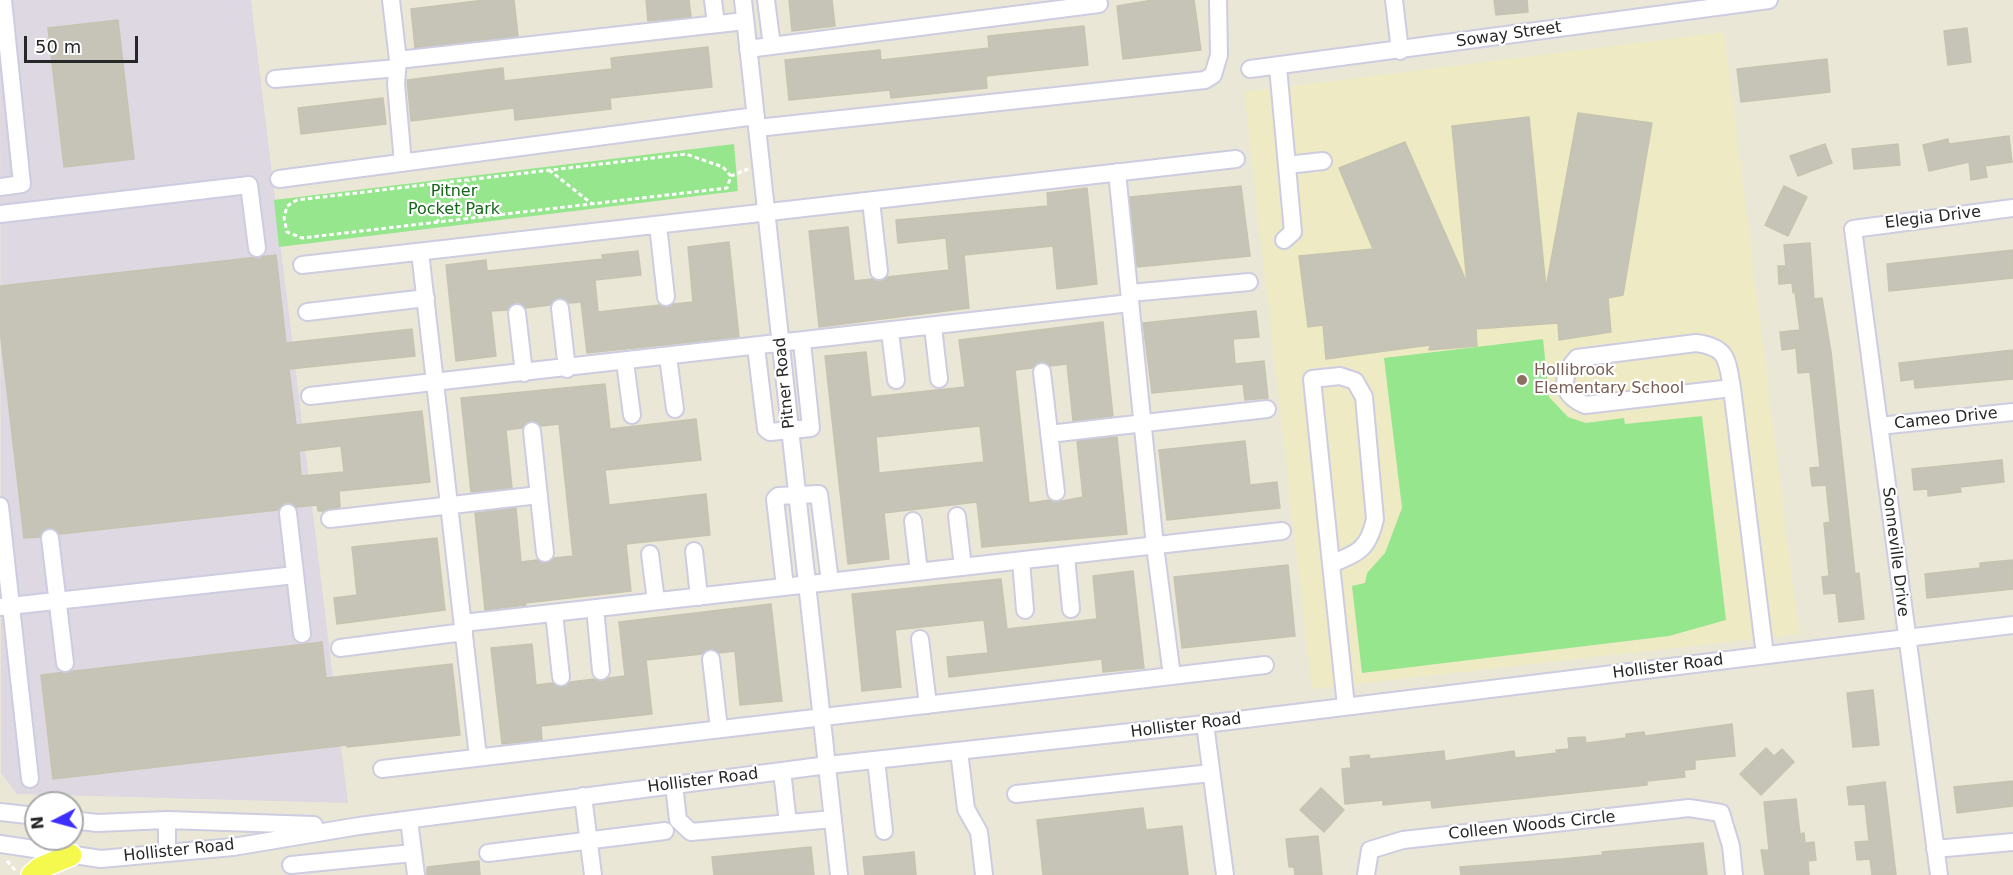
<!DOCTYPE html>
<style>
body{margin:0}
#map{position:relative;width:2013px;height:875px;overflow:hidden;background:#ebe7d6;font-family:"DejaVu Sans",sans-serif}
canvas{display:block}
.north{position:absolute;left:24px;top:791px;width:60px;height:60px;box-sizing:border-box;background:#fff;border:2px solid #a9a9a9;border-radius:50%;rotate:264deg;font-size:16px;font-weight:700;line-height:24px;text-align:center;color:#272727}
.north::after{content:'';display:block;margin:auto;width:21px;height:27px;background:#3d2fff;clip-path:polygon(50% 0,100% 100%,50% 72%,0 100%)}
.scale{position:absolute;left:24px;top:36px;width:114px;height:27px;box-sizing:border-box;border:3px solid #272727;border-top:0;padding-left:8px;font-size:18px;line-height:21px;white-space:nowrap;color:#272727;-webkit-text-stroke:4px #fff;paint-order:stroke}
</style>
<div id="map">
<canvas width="2013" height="875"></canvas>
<div class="north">N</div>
<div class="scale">50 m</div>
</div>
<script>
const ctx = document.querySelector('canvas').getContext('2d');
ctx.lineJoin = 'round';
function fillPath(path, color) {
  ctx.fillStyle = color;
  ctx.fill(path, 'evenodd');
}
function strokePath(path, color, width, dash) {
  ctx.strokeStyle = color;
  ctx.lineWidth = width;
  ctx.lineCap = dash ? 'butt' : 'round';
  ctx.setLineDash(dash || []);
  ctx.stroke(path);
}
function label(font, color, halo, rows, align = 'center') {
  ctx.font = font + ' "DejaVu Sans",sans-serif';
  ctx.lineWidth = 4.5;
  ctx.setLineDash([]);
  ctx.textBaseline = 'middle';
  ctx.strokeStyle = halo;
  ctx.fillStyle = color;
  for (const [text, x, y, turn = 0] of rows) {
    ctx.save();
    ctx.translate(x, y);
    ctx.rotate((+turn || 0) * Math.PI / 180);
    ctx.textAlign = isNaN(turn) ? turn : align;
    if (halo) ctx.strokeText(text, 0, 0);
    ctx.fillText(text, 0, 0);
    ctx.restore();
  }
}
fillPath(new Path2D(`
 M0,0H251L348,803L17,794L1,773Z`), '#ded8e2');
fillPath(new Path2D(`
 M1724,32L1799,634L1312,689L1244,92Z`), '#eeebc4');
fillPath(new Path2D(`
 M734,144L738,191L279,247L274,200Z
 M1543,339L1549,397L1568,417L1586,423L1624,418L1625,424L1702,416L1726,620L1669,636L1362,673L1352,586L1365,583L1367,573L1385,553L1402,508L1384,358Z`), '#96e68e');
const building = new Path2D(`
 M485,0H514L518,36L415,48L411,9Z
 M646,0H689L691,17L648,21Z
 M789,0H832L835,26L792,31Z
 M1153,0H1194L1201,50L1123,59L1117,6Z
 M1494,0H1527L1528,12L1496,15Z
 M118,20L134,159L64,167L48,28Z
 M1084,26L1088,65L986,76L987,88L891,98L890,90L789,100L785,60L880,50L881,60L989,48L988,36Z
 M1967,28L1971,62L1948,65L1944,31Z
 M708,47L712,87L610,98L611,109L515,120L514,108L411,121L407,80L503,68L504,81L612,69L611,58Z
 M1827,59L1830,92L1741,102L1737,69Z
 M383,98L386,124L301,134L298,108Z
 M1578,113L1652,123L1623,295L1608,298L1611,332L1559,340L1558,323L1476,329L1477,346L1429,350L1430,345L1326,359L1323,325L1308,327L1299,256L1373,249L1339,168L1405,142L1467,283L1452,126L1529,117L1546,288Z
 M2009,136L2012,162L1985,166L1987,177L1971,180L1969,162L1929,171L1923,145L1948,139L1949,144Z
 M1825,144L1832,163L1798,176L1790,156Z
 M1898,144L1900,165L1854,169L1852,149Z
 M1241,186L1250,256L1137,267L1130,197Z
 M1784,186L1807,197L1788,236L1765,225Z
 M1087,188L1097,284L1057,289L1053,246L964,255L969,308L819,327L809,231L848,227L854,281L872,279L881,281L887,277L949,270L946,238L898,243L896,220L1048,206L1047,193Z
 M729,242L739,337L587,353L581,302L569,303L559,298L550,305L526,308L516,303L507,310L491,311L496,356L456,361L446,265L486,260L487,271L603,259L602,255L638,251L641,275L595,280L598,312L660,305L667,307L674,304L693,302L688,247Z
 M1810,243L1814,299L1822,298L1831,352L1855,574L1859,573L1864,619L1839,622L1836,593L1824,594L1822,577L1829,576L1824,523L1830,522L1826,485L1812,486L1810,468L1820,467L1810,372L1798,373L1796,348L1782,350L1780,332L1800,330L1795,292L1793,293L1792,283L1779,284L1778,266H1786L1784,245Z
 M2013,250V278L1889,291L1887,264Z
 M276,255L286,343L412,329L415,356L289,369L296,425L422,411L430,482L339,491L340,507L324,511H318L317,505L297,507L287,503L278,510L60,534L55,529L48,528L40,537L24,538L0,330V286ZM341,446L344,472L301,476L299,451Z
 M1256,311L1259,337L1233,339L1235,364L1264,361L1268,398L1245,400L1243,384L1152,393L1143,323Z
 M1103,322L1113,416L1073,421L1067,364L1050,366L1041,362L1032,368L1015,370L1029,503L1050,500L1057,502L1083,497L1077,441L1117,437L1127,534L982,547L977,502L884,513L889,559L848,564L825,356L866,352L871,397L965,387L959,340ZM980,426L984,462L879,473L876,437Z
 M2013,350V379L1915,388L1914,379L1901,381L1899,363Z
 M605,384L610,429L696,419L701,460L605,470L609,505L706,494L710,535L626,544L631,591L525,603L526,605L485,610L475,513L516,508L521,562L537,560L547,563L554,558L573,556L559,424L541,426L530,421L522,428L506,430L512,488L471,492L461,398Z
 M1245,441L1250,485L1277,482L1280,508L1167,520L1159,450Z
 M2002,460L2004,482L1960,487L1961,492L1928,496V489L1914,490L1912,469Z
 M437,538L445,610L337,624L334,598L357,595L352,547Z
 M2013,560V589L1927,598L1925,574L1980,568V563Z
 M1288,565L1295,636L1182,648L1174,577Z
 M1133,571L1144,668L1103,672L1102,659L949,677L947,657L988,653L984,620L895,630L901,687L862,691L852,594L1001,579L1007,629L1097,619L1093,576Z
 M771,604L782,701L740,705L735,651L719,653L709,649L702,654L646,660L652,714L541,726L542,740L502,744L491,648L532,644L536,685L553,683L562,687L570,682L595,679L603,681L609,678L625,676L619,622Z
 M322,642L326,678L452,664L460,735L347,747V745L53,779L41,675Z
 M1873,690L1879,745L1853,747L1847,693Z
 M1732,724L1735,756L1695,760V769L1684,770L1685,777L1647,781V785L1432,808L1431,800L1383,805V800L1345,804L1342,769L1351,768L1350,757L1369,755L1370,759L1444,751L1445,761L1514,751L1515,758L1557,753L1556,750L1569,749L1568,738L1585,737L1586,743L1626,738V734L1644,732L1645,736Z
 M1766,748L1774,756L1782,749L1794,762L1761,795L1740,774Z
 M2013,781V806L1957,813L1954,787Z
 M1885,782L1896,875H1872L1870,859L1857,860L1855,842L1869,841L1865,804L1849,805L1847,787Z
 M1321,788L1344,810L1324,832L1300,810Z
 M1796,799L1800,834L1804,833L1805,843L1814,842L1816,860L1808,861L1809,875H1765L1761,850H1769L1764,802Z
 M1143,808L1146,830L1182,826L1188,875H1043L1037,820Z
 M1318,836L1322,875H1295L1294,867H1289L1286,839Z
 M1703,843L1707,875H1461L1460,867L1562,859L1603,855L1602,852Z
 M811,847L814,875H714L712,857Z
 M914,852L916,875H865L863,857Z
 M479,861L480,875H427V867Z`);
fillPath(building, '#c6c3b7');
strokePath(building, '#c6c4b1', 1.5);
const minor = new Path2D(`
 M391,0L398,60L745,21
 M713,0L716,24
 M743,0L839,875
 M766,0L772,46
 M1394,0L1400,51
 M748,49L1099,4L1098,0
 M398,60L396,84L403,163
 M1278,67L1293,232L1284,240
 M1250,69L1769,0
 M275,79L397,68
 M757,128L1205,80L1213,75L1219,55L1218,0
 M1287,165L1323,161
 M1117,172L1155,546L1172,676
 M279,179L756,116
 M0,187L22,184L3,0
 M871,201L879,271
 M0,214L249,185L257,248
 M658,225L666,297
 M420,252L478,757
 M302,265L1236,159
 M1130,293L1249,282
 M560,308L567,369
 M307,312L426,298
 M517,313L524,373
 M933,327L939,379
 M890,332L896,380
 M756,347L766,429L770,432L811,428L802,342
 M668,357L675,409
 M625,362L632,415
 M1042,372L1056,492
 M1340,376L1355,381L1364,397L1375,519C1368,550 1358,553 1331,564L1312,379Z
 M1732,388L1585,405C1560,394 1560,377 1577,358L1696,343C1728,347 1727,360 1732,388L1765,655
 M310,396L1130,303
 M1879,426L2013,412
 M532,431L545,553
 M1049,434L1267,409
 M0,506L30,779
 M288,513L302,634
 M957,516L963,567
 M330,519L539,495
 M913,521L919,572
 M50,538L65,663
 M694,551L699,597
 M650,554L656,601
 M1066,556L1071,609
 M1021,561L1025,610
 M1331,564L1346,706
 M785,587L775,499L778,496L819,494L830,582
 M0,607L295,575
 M595,608L601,671
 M554,613L561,677
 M463,623L1282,531
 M920,639L928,705
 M340,648L464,632
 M711,659L719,729
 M1205,724L1225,875
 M959,751L966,809L979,832L984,875
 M876,760L884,831
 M382,769L1265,665
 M782,771L788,823
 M674,785L678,820L691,832L833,819
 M1016,794L1211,773
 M583,796L593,875
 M0,812L36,816
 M72,820L97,823L167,820L314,825
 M167,820V853
 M409,820L416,875
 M0,844L101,859L233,847L359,826L828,765L1205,724L2013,625
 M1935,849L2013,842
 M488,853L665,831
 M291,865L413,853
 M1366,875L1370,850L1403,840L1689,808L1721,813L1731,846L1734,875
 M1939,875L1853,229L2013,208`);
const major = new Path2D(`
 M32,875L40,868L71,855`);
strokePath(minor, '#cdcce1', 20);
strokePath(major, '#fff', 24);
strokePath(new Path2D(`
 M549,170L591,203
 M731,176L723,167L686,154L297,200L287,206L284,218L287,232L302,238L727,188L731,176L748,169
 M436,223L469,180
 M7,861L16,871`), '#fff', 3, [4.5, 3]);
strokePath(minor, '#fff', 16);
strokePath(major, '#f6f94d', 21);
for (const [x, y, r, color] of [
 [1522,380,6,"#8d6e63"]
]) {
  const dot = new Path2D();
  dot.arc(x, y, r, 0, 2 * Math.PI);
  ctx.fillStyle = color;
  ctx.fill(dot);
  strokePath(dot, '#fff', 2);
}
label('16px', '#272727', '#fff', [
 ["Soway Street",1509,35,-8],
 ["Elegia Drive",1933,218,-7],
 ["Pitner Road",785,383,-96],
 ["Cameo Drive",1946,419,-6],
 ["Sonneville Drive",1895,552,83],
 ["Hollister Road",1668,667,-7],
 ["Hollister Road",1186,726,-7],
 ["Hollister Road",703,781,-7],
 ["Colleen Woods Circle",1532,826,-6],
 ["Hollister Road",179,851,-6]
]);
label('16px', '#146618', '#fff', [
 ["Pitner",454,192],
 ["Pocket Park",454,210]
]);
label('16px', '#785e54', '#fff', [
 ["Hollibrook",1534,371],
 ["Elementary School",1534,389]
], 'left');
</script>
